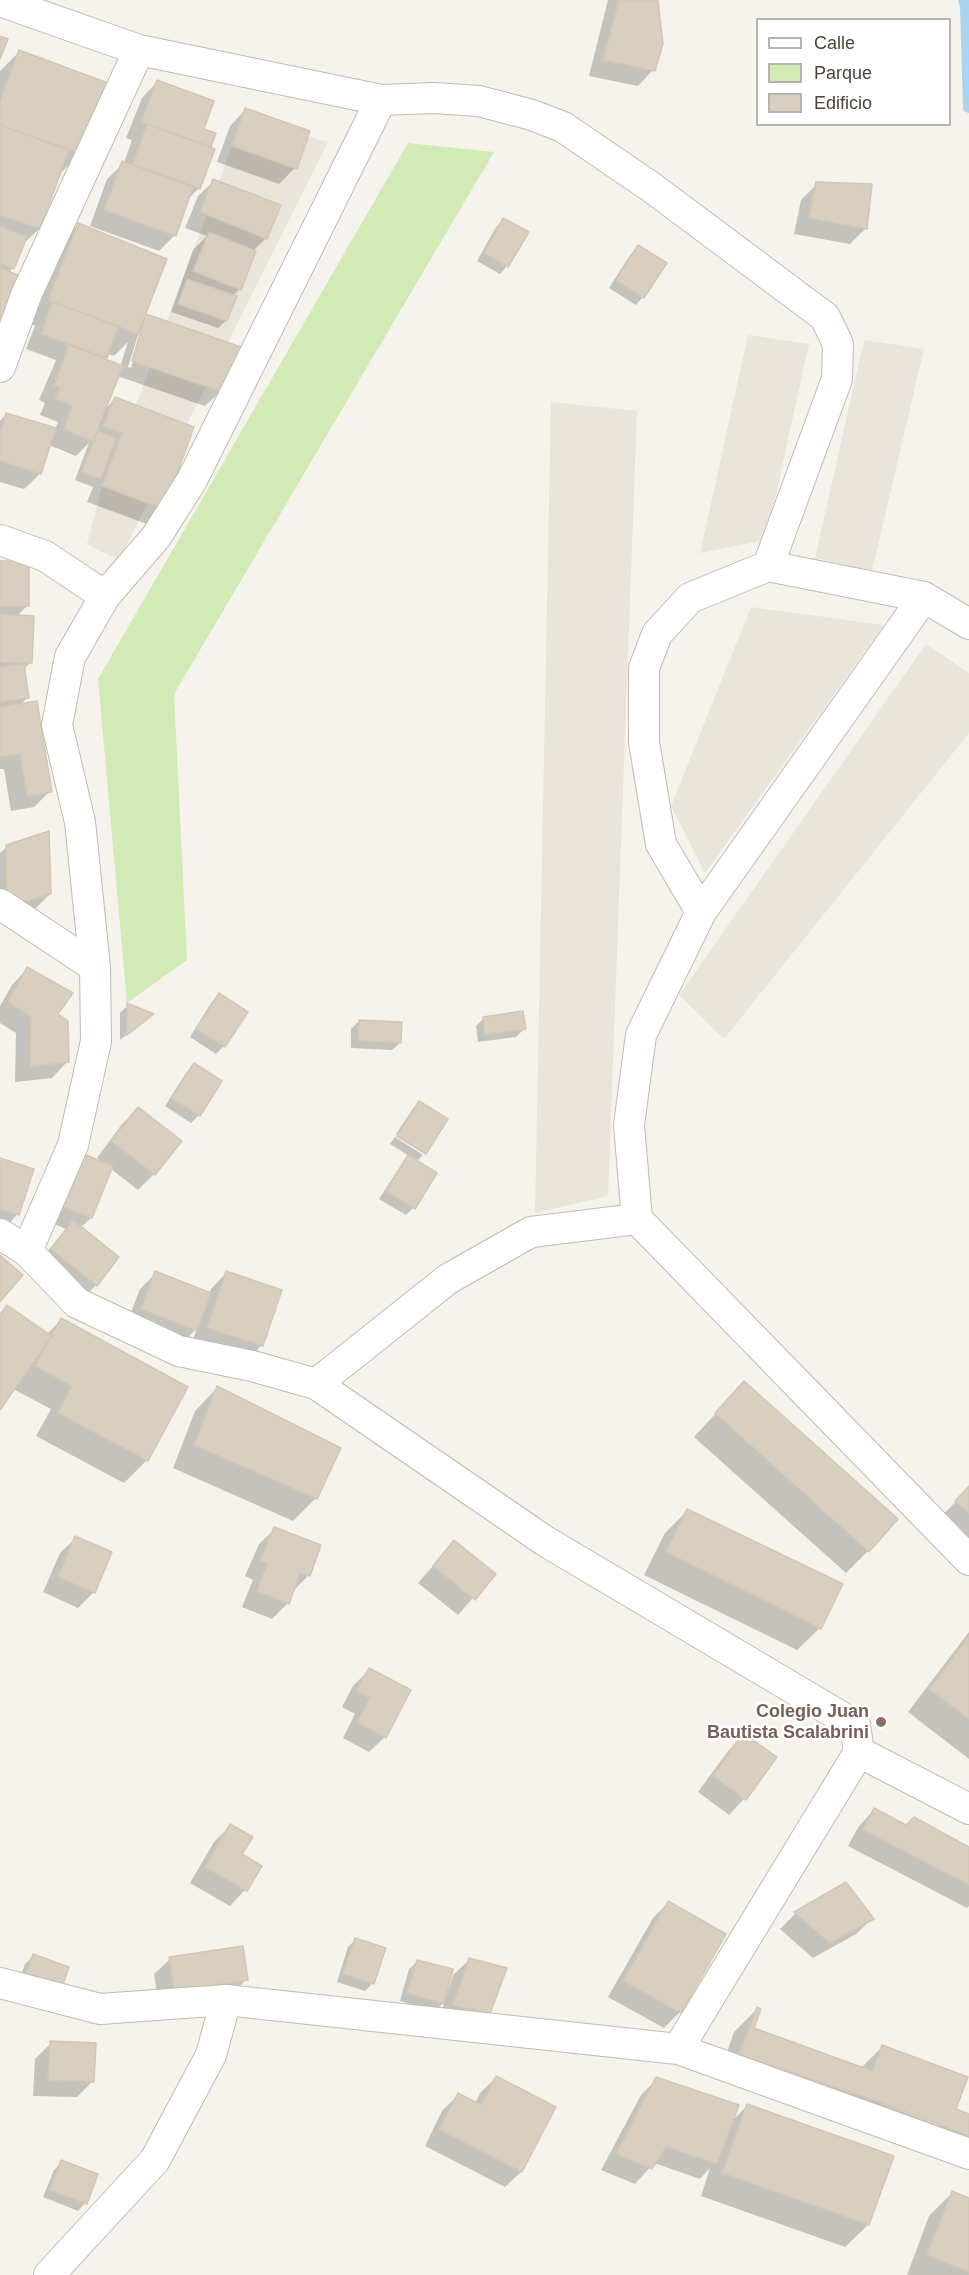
<!DOCTYPE html>
<style>
body{margin:0}
#map{position:relative;width:969px;height:2275px;overflow:hidden;background:#f6f3ec;font-family:Helvetica,sans-serif}
canvas{display:block}
.legend{position:absolute;left:756px;top:18px;width:195px;height:108px;box-sizing:border-box;background:#fff;border:2px solid #b7b4b0;margin:0;padding:8px 10px;list-style:none;font-size:18px;color:#4b4439}
.legend li{display:flex;align-items:center;gap:12px;height:30px}
.legend b{width:30px;border:2px solid #b7b4b0}
</style>
<div id="map">
<canvas width="969" height="2275"></canvas>
<ul class="legend">
<li><b style="height:8px;background:#fff"></b>Calle</li>
<li><b style="height:16px;background:#d2eab5"></b>Parque</li>
<li><b style="height:16px;background:#d8cfc1"></b>Edificio</li>
</ul>
</div>
<script>
const ctx = document.querySelector('canvas').getContext('2d');
ctx.lineJoin = 'round';
function fillPath(path, color) {
  ctx.fillStyle = color;
  ctx.fill(path, 'evenodd');
}
function strokePath(path, color, width, dash) {
  ctx.strokeStyle = color;
  ctx.lineWidth = width;
  ctx.lineCap = dash ? 'butt' : 'round';
  ctx.setLineDash(dash || []);
  ctx.stroke(path);
}
function label(font, color, halo, rows, align = 'center') {
  ctx.font = font + ' Helvetica,sans-serif';
  ctx.lineWidth = 5;
  ctx.setLineDash([]);
  ctx.textBaseline = 'middle';
  ctx.strokeStyle = halo;
  ctx.fillStyle = color;
  for (const [text, x, y, turn = 0] of rows) {
    ctx.save();
    ctx.translate(x, y);
    ctx.rotate((+turn || 0) * Math.PI / 180);
    ctx.textAlign = isNaN(turn) ? turn : align;
    if (halo) ctx.strokeText(text, 0, 0);
    ctx.fillText(text, 0, 0);
    ctx.restore();
  }
}
fillPath(new Path2D(`
 M242,119L328,142L119,560L87,544L102,486L122,434L103,426L115,397L136,405Z
 M748,335L809,344L766,540L700,553Z
 M864,340L924,349L872,571L815,558Z
 M551,402L637,411L608,1196L535,1213Z
 M751,607L884,625L705,873L671,806Z
 M926,644L969,673V733L724,1039L679,995Z`), '#eae5da');
fillPath(new Path2D(`
 M408,143L494,152L174,694L187,960L127,1003L98,679Z`), '#d2eab5');
fillPath(new Path2D(`
 M608,0H656L653,70L638,86L589,76Z
 M19,52L80,153L58,176L39,229L22,245L13,268L8,273L0,331V71Z
 M157,82L202,130L214,134L199,188L187,200L175,235L159,251L90,226L107,179L124,163L132,140L126,138L142,98Z
 M245,110L295,168L279,184L217,162L230,126Z
 M214,181L266,238L253,251L240,289L232,296L226,321L218,328L171,312L193,250L207,236L185,228L198,196Z
 M817,184L866,228L850,244L794,234L801,200Z
 M503,220L507,266L500,274L477,261L496,227Z
 M78,225L141,321L147,315L221,391L205,406L117,376L104,410L115,399L163,508L147,524L87,502L93,487L75,480L89,443L76,456L49,445L40,474L24,489L0,482V421L6,414L55,429L58,422L40,415L45,403L39,400L56,360L26,349L35,326L26,322L55,248ZM139,332H142L131,368L128,367ZM128,342L120,367L102,360L106,353L114,356Z
 M638,247L643,297L636,305L609,288L630,255Z
 M0,563L28,605L17,616L31,662L23,670L27,698L20,705L50,791L34,807L11,811L4,769H0Z
 M7,847L50,894L34,910L0,919V853Z
 M27,969L56,1014L67,1062L52,1078L15,1082L16,1033L0,1023V1006L12,985Z
 M219,995L245,1012L224,1046L216,1054L190,1037L211,1003Z
 M128,1005L144,1021L120,1040V1013Z
 M484,1018L524,1029L516,1037L478,1042L476,1026Z
 M359,1021L400,1043L392,1050L351,1048V1029Z
 M194,1065L220,1081L199,1115L191,1123L165,1106L186,1073Z
 M419,1103L425,1152L396,1134L412,1110Z
 M138,1109L179,1141L154,1174L138,1190L110,1168L91,1218L80,1228L96,1285L81,1300L36,1265L66,1229L45,1220L102,1162L97,1158L122,1124Z
 M395,1137L423,1155L416,1162L413,1208L406,1215L379,1199L401,1165L409,1156L390,1144Z
 M0,1160L18,1214L2,1230L0,1229Z
 M156,1273L209,1294L211,1289L226,1273L262,1345L246,1361L192,1343L197,1328L180,1346L126,1325L140,1289Z
 M8,1307L47,1334L61,1320L147,1460L124,1483L36,1436L51,1409L13,1389L0,1407V1314Z
 M744,1383L868,1551L846,1573L694,1437Z
 M217,1388L316,1498L293,1521L173,1468L195,1411Z
 M969,1488V1557L934,1524Z
 M688,1510L820,1628L797,1650L644,1575L665,1533Z
 M275,1529L309,1575L293,1591L288,1603L272,1619L242,1607L253,1580L245,1576L259,1544Z
 M76,1538L94,1592L78,1608L43,1592L60,1553Z
 M454,1542L494,1574L458,1615L418,1583Z
 M969,1632V1759L908,1712Z
 M369,1670L385,1737L369,1752L343,1738L355,1714L342,1707L353,1686Z
 M744,1735L775,1758L744,1799L729,1815L698,1792L728,1751Z
 M874,1810L906,1827L969,1848V1906L967,1908L848,1846L859,1826Z
 M230,1826L240,1855L260,1866L245,1890L230,1906L190,1883L214,1842Z
 M845,1884L872,1919L856,1934L813,1958L780,1929L795,1914Z
 M668,1903L680,2012L664,2028L608,1997L653,1918Z
 M356,1939L373,1983L365,1991L337,1982L348,1947Z
 M33,1956L67,1968L18,1985L25,1964Z
 M170,1959L246,1980L230,1995L159,2006L154,1974Z
 M469,1960L489,2013L438,2020L445,2001L435,2011L400,2001L409,1969L417,1962L449,1989L453,1975Z
 M757,2009L752,2029L860,2069L882,2047L954,2110L969,2115V2167L718,2078L734,2032ZM882,2100L937,2122V2125L881,2103Z
 M51,2043L93,2081L77,2097L33,2096L35,2059Z
 M496,2078L554,2107L521,2172L505,2187L425,2146L442,2111L458,2095L475,2104L480,2093Z
 M657,2079L731,2122L747,2106L868,2225L845,2247L701,2196L710,2168L700,2179L654,2163L635,2184L601,2170L641,2095Z
 M62,2162L85,2203L78,2211L43,2197L54,2170Z
 M952,2193L969,2200V2275H907L929,2216Z`), '#0003');
strokePath(new Path2D(`
 M964,0L966,6L969,107`), '#a9d4f2', 12);
const building = new Path2D(`
 M619,0H658L663,44L655,71L603,60Z
 M0,36L8,39L0,59Z
 M19,50L108,83L82,154L0,125V101Z
 M157,80L214,101L204,129L216,133L211,147L141,122Z
 M245,108L310,131L297,169L232,146Z
 M147,124L215,149L200,189L133,164Z
 M0,125L69,150L40,229L0,215Z
 M122,161L193,187L176,236L104,210Z
 M213,179L281,205L267,239L200,212Z
 M816,182L872,184L867,229L809,218Z
 M503,218L529,232L508,267L484,253Z
 M78,223L167,259L138,334L48,300Z
 M0,226L27,237L14,269L0,263Z
 M209,232L256,251L241,290L193,271Z
 M638,245L667,263L644,298L616,280Z
 M0,268L23,277L0,333Z
 M187,279L237,296L227,321L178,304Z
 M52,302L118,326L107,358L41,334Z
 M146,314L241,347L222,392L132,361Z
 M69,345L123,366L93,441L64,430L72,406L55,399L60,387L54,385Z
 M115,397L194,427L164,509L102,486L122,433L103,426Z
 M6,413L56,428L41,474L0,461V432Z
 M98,431L116,438L101,479L81,472Z
 M0,561H29V606H0Z
 M0,614L34,616L32,663L0,662Z
 M24,664L29,698L0,702V667Z
 M37,701L52,792L27,796L20,754L0,757V707Z
 M49,831L51,894L7,907L6,845Z
 M27,967L73,993L58,1014L68,1021L69,1062L30,1067L31,1017L8,1002Z
 M219,993L248,1012L225,1047L196,1029Z
 M127,1003L154,1014L127,1035Z
 M523,1011L526,1029L485,1035L483,1017Z
 M359,1020L402,1022L401,1043L358,1041Z
 M194,1063L222,1081L200,1116L171,1098Z
 M419,1101L448,1119L426,1154L397,1136Z
 M138,1107L182,1141L155,1175L111,1141Z
 M81,1153L113,1166L92,1218L59,1205Z
 M408,1155L437,1173L415,1209L386,1191Z
 M0,1158L34,1169L19,1215L0,1209Z
 M73,1220L119,1257L97,1286L51,1249Z
 M0,1255L23,1275L0,1302Z
 M155,1271L211,1293L197,1331L141,1309Z
 M226,1271L282,1290L263,1346L207,1328Z
 M7,1305L52,1336L0,1410V1315Z
 M61,1318L188,1387L148,1461L58,1413L72,1386L35,1366Z
 M744,1381L898,1519L869,1552L715,1413Z
 M217,1386L341,1448L317,1499L194,1445Z
 M969,1486V1513L955,1501Z
 M687,1509L843,1584L821,1629L666,1552Z
 M274,1527L321,1545L310,1576L300,1573L289,1604L257,1591L267,1564L260,1560Z
 M75,1536L112,1552L95,1593L58,1577Z
 M454,1540L496,1574L475,1600L433,1566Z
 M969,1637V1719L929,1689Z
 M369,1668L411,1690L386,1738L357,1722L370,1698L356,1691Z
 M743,1733L777,1757L746,1800L713,1776Z
 M874,1808L906,1825L914,1817L969,1847V1885L863,1830Z
 M230,1824L253,1837L242,1854L262,1866L247,1891L205,1867Z
 M846,1882L874,1919L830,1943L794,1912Z
 M668,1901L726,1934L681,2013L623,1981Z
 M355,1938L386,1948L374,1984L343,1974Z
 M243,1946L248,1980L174,1991L169,1957Z
 M33,1954L69,1967L61,1990L25,1977Z
 M469,1958L507,1968L490,2014L453,2005Z
 M417,1960L453,1969L444,2004L407,1993Z
 M757,2007L761,2009L754,2028L872,2071L882,2045L968,2077L956,2109L969,2114V2136L888,2105L739,2055Z
 M50,2041L96,2043L94,2082L48,2080Z
 M496,2076L556,2107L522,2172L439,2130L458,2093L481,2105Z
 M656,2077L739,2105L717,2164L666,2147L652,2169L616,2154Z
 M747,2104L894,2156L869,2225L722,2173Z
 M61,2160L98,2174L87,2204L50,2190Z
 M952,2191L969,2198V2272L927,2255Z`);
fillPath(building, '#d8cfc1');
strokePath(building, '#d3c7b4', 1.5);
const street = new Path2D(`
 M0,1L139,50L381,100L434,98L479,101L532,115L563,127L651,187L825,317L838,344L837,379L768,566
 M0,367L27,293L139,50
 M0,540L45,556L105,596
 M924,597L701,912L641,1035L629,1125L637,1219L969,1560
 M0,904L95,967
 M701,912L661,844L644,742V668L657,634L690,598L768,566L924,597L969,624
 M0,1234L27,1251L77,1303L179,1351L252,1366L316,1384L545,1541L855,1725L859,1752L969,1809
 M27,1251L73,1145L96,1041L95,967L80,822L57,725L70,657L105,596L156,537L192,480L381,100
 M316,1384L448,1279L531,1232L637,1219
 M0,1983L100,2009L226,2000L678,2049L969,2154
 M678,2049L859,1752
 M49,2275L155,2160L211,2055L226,2000`);
strokePath(street, '#c2bbae', 32);
strokePath(street, '#fff', 30);
for (const [x, y, r, color] of [
 [881,1722,6,"#8d6e63"]
]) {
  const dot = new Path2D();
  dot.arc(x, y, r, 0, 2 * Math.PI);
  ctx.fillStyle = color;
  ctx.fill(dot);
  strokePath(dot, '#fff', 2);
}
label('bold 18px', '#785e54', '#fff', [
 ["Colegio Juan",869,1712],
 ["Bautista Scalabrini",869,1733]
], 'right');
</script>
